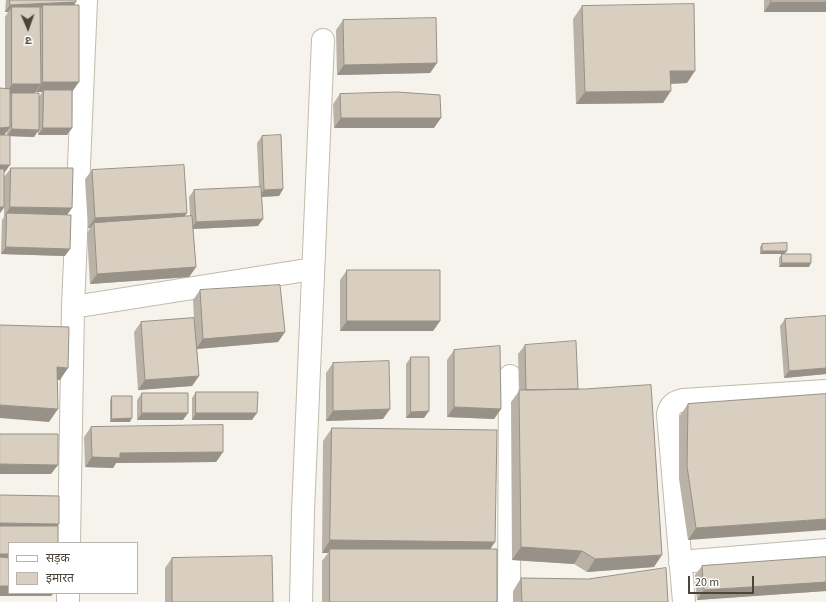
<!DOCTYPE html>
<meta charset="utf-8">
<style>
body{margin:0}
#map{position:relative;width:826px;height:602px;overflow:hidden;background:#f6f3ec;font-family:"Source Sans 3","Noto Sans Devanagari",sans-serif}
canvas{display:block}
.legend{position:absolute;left:8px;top:542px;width:130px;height:52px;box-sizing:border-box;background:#fff;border:1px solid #b7b4b0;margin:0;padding:5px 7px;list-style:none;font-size:12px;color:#4b4439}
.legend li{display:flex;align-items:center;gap:8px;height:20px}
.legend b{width:20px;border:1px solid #b7b4b0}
.north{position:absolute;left:8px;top:8px;width:40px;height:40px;-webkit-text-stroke:3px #fff;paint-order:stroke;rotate:178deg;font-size:11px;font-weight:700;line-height:16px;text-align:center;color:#4b4439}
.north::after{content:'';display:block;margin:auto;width:14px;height:18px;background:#4b4439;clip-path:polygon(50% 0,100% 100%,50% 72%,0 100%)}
.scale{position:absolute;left:688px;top:576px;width:66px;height:18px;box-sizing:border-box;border:2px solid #4b4439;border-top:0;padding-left:5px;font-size:12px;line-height:14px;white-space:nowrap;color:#4b4439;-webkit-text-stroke:3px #fff;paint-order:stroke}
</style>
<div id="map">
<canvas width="826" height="602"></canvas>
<ul class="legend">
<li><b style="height:5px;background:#fff"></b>सड़क</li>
<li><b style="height:11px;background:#d8cfc1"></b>इमारत</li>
</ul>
<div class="north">उ</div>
<div class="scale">20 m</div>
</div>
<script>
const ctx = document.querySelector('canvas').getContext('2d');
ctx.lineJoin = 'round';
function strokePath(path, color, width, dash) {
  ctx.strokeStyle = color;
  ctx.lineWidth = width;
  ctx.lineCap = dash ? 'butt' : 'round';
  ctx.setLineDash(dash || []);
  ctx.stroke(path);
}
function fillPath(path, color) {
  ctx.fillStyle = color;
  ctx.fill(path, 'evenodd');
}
const minor = new Path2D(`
 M73,307L313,269
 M69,543L73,307L86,0
 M680,562L826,550
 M68,602V593
 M301,602L303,512L323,40
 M509,602L510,376
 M684,602L668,414C670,405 674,402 683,400L826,391`);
strokePath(minor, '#c2bbae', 24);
strokePath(minor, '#fff', 22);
fillPath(new Path2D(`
 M6,0H76L74,5L72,128L67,135H38V130L34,137L10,136L5,172H4V177L11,168L67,215L65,256L1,254L2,220L4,217V208L0,213V88L5,89V17L8,12H5ZM36,91V92H42L39,97L35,93ZM7,130V135H4Z
 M764,0H826V12H764Z
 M582,6L687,83L671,84L663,103L576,104L573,19Z
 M343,20L437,63L430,73L337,75L336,30Z
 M340,94L434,128H334L333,104Z
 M262,136L283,189L279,196L262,197L258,226L193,229L196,267L189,277L90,284L87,233L90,228H88L85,179L92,170L184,217L190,216L189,197L194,190L259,187L257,143Z
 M762,244L787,251L784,254L809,267H779V258L782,254H760V247Z
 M347,270L440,321L433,331H340V280Z
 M200,290L285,332L278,342L197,349L199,376L192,386L138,390L134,332L141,322L194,318L193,300Z
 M785,319L826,374L784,378L780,326Z
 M525,345L578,389L654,567L587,572L574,564L512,560L511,402L519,391L518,354Z
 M454,350L501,409L494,419L447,417V360Z
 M411,357L424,418H406V364Z
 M333,363L383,419L326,421V373Z
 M196,392L252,420H192V398Z
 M142,393L183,420H137V400Z
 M826,394L688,540L679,479V417L688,404Z
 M112,396L130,422H110V400Z
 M91,427L223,452L216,462L116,463L113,468L85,467L84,437Z
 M332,428L490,549L497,602H322V561L328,553H322L323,441Z
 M826,557V591L697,600L695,575L702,566Z
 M172,558L273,602H165V568Z
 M521,578L668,602H513V591Z`), '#bab2a6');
fillPath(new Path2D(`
 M76,2L71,9L43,5L39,10L12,7L8,12H5L10,5Z
 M771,2H826V12H764Z
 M437,63L430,73L337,75L344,65Z
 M670,71H695L687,83L661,84Z
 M43,82H79L72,92L44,90L42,92H36Z
 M12,84H41L34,94L12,93V94H5Z
 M671,91L663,103L576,104L585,92Z
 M341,118H441L434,128H334Z
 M10,127L3,137H0V128Z
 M43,128H72L67,135H38Z
 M12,129L39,130L34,137L7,136Z
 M0,165H10L5,172H0Z
 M283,189L279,196L259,197L264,190Z
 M0,207H4L0,213Z
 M10,207L72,208L65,218L7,213L4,217Z
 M187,213L180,223H94L90,228H88L95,218Z
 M263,219L258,226L191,229L196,222Z
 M6,247L70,249L65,256L1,254Z
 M762,251H787L784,254H760Z
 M782,263H811L809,267H779Z
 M196,267L189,277L90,284L97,274Z
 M347,321H440L433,331H340Z
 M285,332L278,342L196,349L203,339Z
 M57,367L68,368L60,380H48Z
 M826,368V374L784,378L789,371Z
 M199,376L192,386L138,390L145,380Z
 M0,405L58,409L49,422L0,418Z
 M454,407L501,409L494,419L447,417Z
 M390,409L383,419L326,421L333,411Z
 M429,411L424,418H406L411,412Z
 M142,413H188L183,420H137Z
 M196,413H257L252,420H192Z
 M132,418L130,422H110L112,419Z
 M223,452L216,462L116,463L113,468L85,467L92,457L120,453Z
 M0,464L58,465L51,474H0Z
 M826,519V530L688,540L696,528Z
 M0,523L59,524L52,534L0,533Z
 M330,540L495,542L487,554L330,549L328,553H322Z
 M521,547L582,551L574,564L512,560Z
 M0,554H9V564H0Z
 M662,555L654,567L587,572L595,559Z
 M826,582V591L697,600L704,590Z
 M0,586H9V593H54L51,596H0Z`), '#979187');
const building = new Path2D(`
 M10,0H76V2L10,5Z
 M771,0H826V2H771Z
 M694,4L695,71H670L671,91L585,92L582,6Z
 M43,5H79V82H43Z
 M12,7H40L41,84H12Z
 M436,18L437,63L344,65L343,20Z
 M0,88L10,89V127L0,128Z
 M44,90H72V128H43Z
 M397,92L440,95L441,118H341L340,94Z
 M12,93H39V130L12,129Z
 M0,135H10V165H0Z
 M281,135L283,189L264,190L262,136Z
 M184,165L187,213L95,218L92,170Z
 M11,168H73L72,208L10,207Z
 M0,169H4V207H0Z
 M261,187L263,219L196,222L194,190Z
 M7,213L71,215L70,249L6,247Z
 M192,216L196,267L97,274L94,223Z
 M787,243V251H762V244Z
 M782,254H811V263H782Z
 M347,270H440V321H347Z
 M280,285L285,332L203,339L200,290Z
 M826,316V368L789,371L785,319Z
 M194,318L199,376L145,380L141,322Z
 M0,325L69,327L68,368L57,367L58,409L0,405Z
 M576,341L578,389L526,390L525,345Z
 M500,346L501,409L454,407V350Z
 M411,357H429V411L411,412Z
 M389,361L390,409L333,411V363Z
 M651,385L662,555L595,559L582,551L521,547L519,390L585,389Z
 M196,392H258L257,413H196Z
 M142,393H188V413H142Z
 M826,394V519L696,528L687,466L688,404Z
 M112,396H132V418L112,419Z
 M223,425V452L120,453V458L92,457L91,427Z
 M332,428L497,430L495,542L330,540Z
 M0,434H58V465L0,464Z
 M0,495L59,496V524L0,523Z
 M0,526H58V543H9V554H0Z
 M330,549H497V602H330Z
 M272,556L273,602H172V558Z
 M0,557L9,558V586H0Z
 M826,557V582L704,590L702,566Z
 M666,568L668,602H522L521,578L588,579Z`);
fillPath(building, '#d8cfc1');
strokePath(building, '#979187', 1);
</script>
